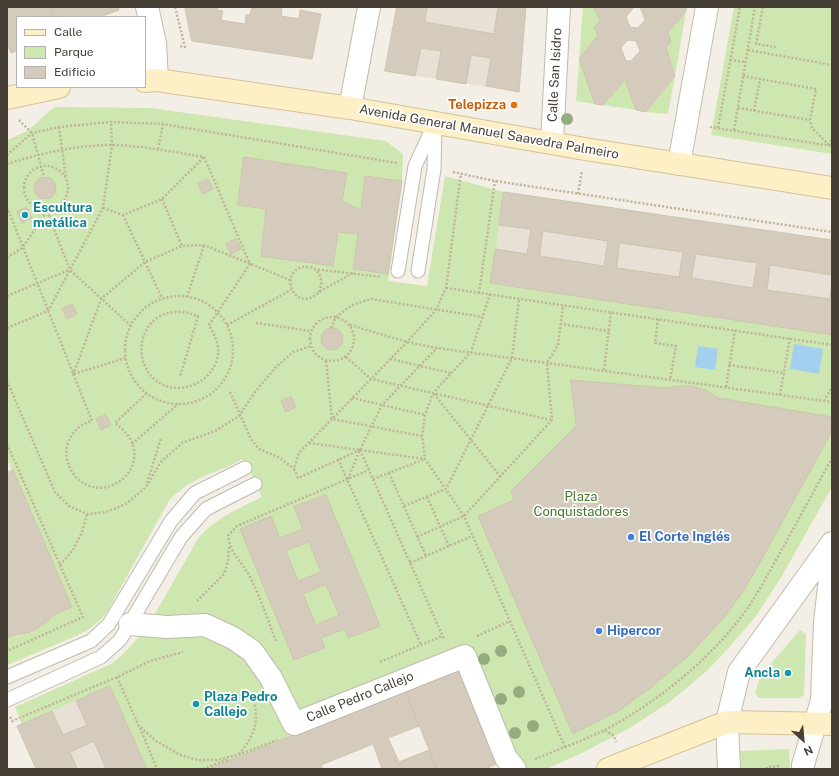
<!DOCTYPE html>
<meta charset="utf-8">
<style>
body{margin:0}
#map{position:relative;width:839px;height:776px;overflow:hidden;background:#f3efe6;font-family:"Public Sans",sans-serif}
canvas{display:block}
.frame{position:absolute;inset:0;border:8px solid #463f36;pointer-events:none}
.legend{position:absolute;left:16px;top:16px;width:130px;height:72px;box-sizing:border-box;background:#fff;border:1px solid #b5b2af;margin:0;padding:5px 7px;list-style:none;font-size:12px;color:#463f36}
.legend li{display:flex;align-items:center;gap:8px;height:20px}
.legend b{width:20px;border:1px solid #b5b2af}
.north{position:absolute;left:783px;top:720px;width:40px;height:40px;-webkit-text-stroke:3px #fff;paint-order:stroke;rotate:154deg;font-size:11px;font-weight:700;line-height:16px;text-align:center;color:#463f36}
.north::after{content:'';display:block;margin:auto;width:14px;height:18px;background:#463f36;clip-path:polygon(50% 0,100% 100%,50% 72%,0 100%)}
</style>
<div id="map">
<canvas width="839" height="776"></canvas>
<div class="frame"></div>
<ul class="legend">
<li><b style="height:5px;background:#fef0c6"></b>Calle</li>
<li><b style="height:11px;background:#cee7b0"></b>Parque</li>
<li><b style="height:11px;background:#d4cbbc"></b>Edificio</li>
</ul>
<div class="north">N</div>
</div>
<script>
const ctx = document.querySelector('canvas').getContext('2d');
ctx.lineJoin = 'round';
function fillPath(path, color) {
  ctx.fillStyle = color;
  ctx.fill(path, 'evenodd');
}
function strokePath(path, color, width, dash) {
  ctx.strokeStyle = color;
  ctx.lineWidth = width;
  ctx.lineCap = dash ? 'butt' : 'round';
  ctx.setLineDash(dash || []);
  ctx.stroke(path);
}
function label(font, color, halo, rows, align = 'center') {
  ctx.font = font + ' "Public Sans",sans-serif';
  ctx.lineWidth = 3.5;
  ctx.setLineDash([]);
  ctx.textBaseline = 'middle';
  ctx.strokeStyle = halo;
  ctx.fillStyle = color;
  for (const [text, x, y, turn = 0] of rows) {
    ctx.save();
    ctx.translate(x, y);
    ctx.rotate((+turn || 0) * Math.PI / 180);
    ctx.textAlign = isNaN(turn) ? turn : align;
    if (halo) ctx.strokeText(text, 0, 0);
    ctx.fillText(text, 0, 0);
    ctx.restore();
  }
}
fillPath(new Path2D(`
 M397,7H526L519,92L385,71Z
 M504,192L832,240V335L490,283Z
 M110,686L147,769H36L17,726Z`), '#e7e1d5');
fillPath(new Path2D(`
 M583,7H594L600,21L594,28L598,35L595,104L576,101Z
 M734,7H832V154L711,135Z
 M686,11L675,76L666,47L671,41L668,33Z
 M675,76L668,114L646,112Z
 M625,80L636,110L603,105L621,85L622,81Z
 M55,107L151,108L386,141L403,154L402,181L388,281L427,286L445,176L504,192L491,283L832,335V487L782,576L756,616L740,635L708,670L671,701L630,728L580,754L546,769H504L497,764L458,669L208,769H147L110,686L22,724L15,707L111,664C143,641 163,599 183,565C189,556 193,545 200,536C217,517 240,508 262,497L253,477L242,459L228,467L209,474L187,485L170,499L107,612C98,623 89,630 76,636L7,665V636C21,640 39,626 51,618L50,617L72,607L7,458V140L29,130L48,112Z
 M800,630L806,634L804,695L799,698H759L755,693L761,675Z
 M789,749L790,769H741L740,751Z`), '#cee7b0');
fillPath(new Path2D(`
 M794,344L823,349L819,374L790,369Z
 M698,346L718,349L715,370L695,367Z`), '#a3d0ef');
const building = new Path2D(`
 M11,7H51L55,17H17V51L11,53L7,44V9Z
 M51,7H118L119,10L100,17H55Z
 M185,7H218L217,10L223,11L221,20L245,24L246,15H250L252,7H282L281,16L299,19L300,10L321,14L312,59L192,41Z
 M397,7H427L425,22L494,34L498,7H526L519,92L486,86L491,58L471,55L466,84L436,79L441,51L421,48L415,76L385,71Z
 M594,7H634L626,17L630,27L638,28L645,20L640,7H638H686V11L668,33L671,42L666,47L675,76L646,112L636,110L625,80L603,105L595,104L579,59L598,35L594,28L600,21ZM628,40L636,41L640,51L631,61H626L621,48Z
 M244,157L347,173L342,201L361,210L365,176L402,181L388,274L353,269L358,234L338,232L333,266L261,256L266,209L238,205Z
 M34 188a11 11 0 1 1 22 0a11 11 0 1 1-22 0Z
 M208,179L213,189L203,194L198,184Z
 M504,192L832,240V275L770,265L767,290L830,299L832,282V335L490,283L495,249L527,254L531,229L499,225ZM543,231L608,241L604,266L540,256ZM620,243L683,252L679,277L617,268ZM696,254L757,263L753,288L692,278Z
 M27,208L32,218L22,223L17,212Z
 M236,239L241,249L231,254L226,244Z
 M72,304L77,314L67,319L62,309Z
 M321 339a11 11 0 1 1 22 0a11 11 0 1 1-22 0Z
 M571,380L666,388L677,386H691L706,390L718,398L832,417V431L757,568L742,593L723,619L686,658L653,686L620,710L573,734L478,516L514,500L511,491L576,426Z
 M291,397L296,407L286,412L281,401Z
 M106,415L111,425L101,430L96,419Z
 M13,470L72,607L50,617L51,618L43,625L30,632L9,637V636H7V473Z
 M326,495L380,626L348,638L345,629L321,638L325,648L294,660L240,529L271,516L280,538L303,529L294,507ZM309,542L321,572L298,581L286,551ZM326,585L339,615L316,625L303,594Z
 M458,669L497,764L485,769H437L405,691Z
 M110,686L147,769H106L94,741L70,752L77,769H36L17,726L52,711L63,735L87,725L76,701Z
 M405,691L419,726L388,738L399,762L429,750L437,769H382L373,744L321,765L323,769H208Z`);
fillPath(building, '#d4cbbc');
strokePath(building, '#cfc3af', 1);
const lane = new Path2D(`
 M398,271L415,166L435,123
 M418,271L434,169L435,128
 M7,677L91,641L109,624L171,521L195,493L245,468
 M7,700L101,657L120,640L181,537L206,509L255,484`);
const street = new Path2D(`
 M147,7L155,43L157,80
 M350,108L369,7
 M552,143L559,7
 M679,164L707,7
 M130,624L167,627L205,625L233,638L252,651L271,678L294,724L465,656L506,758L515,769
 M729,769L727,722L739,672L832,543
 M803,769V765L822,700L825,623L832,559`);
const secondary = new Path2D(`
 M145,81L157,80L350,108L585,149L832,188
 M7,98L59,87
 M608,769L727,722L832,724`);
strokePath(lane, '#c1baac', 15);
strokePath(street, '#c1baac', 24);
strokePath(secondary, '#d2c397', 24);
strokePath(new Path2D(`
 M175,7L185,47L179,46
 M763,7L756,44L776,47
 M748,50L832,65
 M730,60L745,62
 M743,76L816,89L810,120L812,128L830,146
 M738,108L810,120
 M754,111L760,79
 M19,120L32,133L44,177
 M59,127L66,178
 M710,127L832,146
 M718,128L740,7
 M734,130L755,7
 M830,146L832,137
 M158,149L163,124
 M7,155L32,133L59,127L111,122L163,124L397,163
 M7,164C41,153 77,145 113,145C144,146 174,152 204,157L250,264L209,325C213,332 217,339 218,347C221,380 178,401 154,379C131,357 141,315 174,312C183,311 190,313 198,316L180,377
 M24 188a22 22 0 1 1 44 0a22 22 0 1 1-44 0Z
 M453,172L495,181L832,232
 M578,194L582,171
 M162,199L182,246
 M7,207L92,421C88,422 84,424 81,426C45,452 82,507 120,481C127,476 133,468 134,459C136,442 127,432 115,423L146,394
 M103,208L123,215L162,199L204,157
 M47,211L70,270L130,325
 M123,215L162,298
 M7,258L23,247L47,211
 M314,269L381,277
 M446,288L832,345
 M319,292C324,281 320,267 307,267C277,266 292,317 319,292L353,273
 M479,293L495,181
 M490,294L471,352L433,393L425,415L422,436L425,459L464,516L565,747
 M125 350a54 54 0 1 1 108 0a54 54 0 1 1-108 0Z
 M7,296L69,270
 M187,297L204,245
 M310 339a22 22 0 1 1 44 0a22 22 0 1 1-44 0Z
 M658,319L655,343L676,346L670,380
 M256,323L311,331
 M560,324L609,331
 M227,325L291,290
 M350,325L407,342L437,348L832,402
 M7,328L48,311L103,208L112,145L111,122
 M331,328L336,317L352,305L371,299L483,317
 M346,357L371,379L551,420
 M390,359L451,373
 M326,361L332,419L422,436
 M729,365L784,373
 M604,370L611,312
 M74,374L125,358
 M73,375L101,299L145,262L182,246L204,245L290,280
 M7,381L55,492L69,506L87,514L106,512L126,504L146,487L161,462L182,443L215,431L239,416L255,392L275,368L293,352L311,346
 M726,387L735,330
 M230,392L251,439L259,449L280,458L294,469
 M434,394L500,476
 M780,395L790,338
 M352,398L425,415
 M824,401L832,387
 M309,443L425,459
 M7,444L83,617L7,651
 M132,444L178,404
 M360,450L298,478L294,469L299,453L407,342L436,310L446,288L461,173
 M360,450L444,639
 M338,459L421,645
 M389,473L426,556
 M348,479L360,450L382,405L437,348
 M373,479L425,459
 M147,483L161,438
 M427,497L449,546
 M404,506L446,489L512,358L519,299
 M417,537L464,516L552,420L547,363L558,345L563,305
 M410,563L472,536
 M60,565L73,550L82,532L87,514
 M197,601L224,574L228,561L229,546
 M477,636L510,621
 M276,641C268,620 261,599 251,579C243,562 231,556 228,536L237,526L369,470
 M380,662L442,636
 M117,677L139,726L156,741L180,755L198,760H216L238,755L277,740
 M10,717L12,721L117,677L150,661L183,652
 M140,728L157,769
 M605,730C660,700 710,660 747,609C760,590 771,569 782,549C799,519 815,489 832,458
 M239,754C254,737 260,721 253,699
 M535,759L578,742L605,730L614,736L616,742
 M203,769L229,759
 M767,769V767L781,766`), '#c0b39b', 2.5, [2, 2]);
strokePath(lane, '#fff', 13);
strokePath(street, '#fff', 22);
strokePath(secondary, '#fef0c6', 22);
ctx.fillStyle = '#94ad7f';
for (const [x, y] of [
 [567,119],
 [501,651],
 [484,659],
 [519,692],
 [501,699],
 [533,726],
 [515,733]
]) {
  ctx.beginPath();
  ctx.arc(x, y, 6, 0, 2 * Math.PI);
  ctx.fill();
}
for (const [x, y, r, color] of [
 [514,105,4,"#e8710a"],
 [25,215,4,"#0f9aa8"],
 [631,537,4,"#3f7fe0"],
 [599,631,4,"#3f7fe0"],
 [788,673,4,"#0f9aa8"],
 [196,704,4,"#0f9aa8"]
]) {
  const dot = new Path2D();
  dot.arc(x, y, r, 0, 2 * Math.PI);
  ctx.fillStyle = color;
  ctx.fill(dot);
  strokePath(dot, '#fff', 1.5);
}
label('13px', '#463f36', '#fff', [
 ["Calle San Isidro",555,75,-87],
 ["Avenida General Manuel Saavedra Palmeiro",489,132,10],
 ["Calle Pedro Callejo",360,697,-22]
]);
label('bold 13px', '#c56008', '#fff', [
 ["Telepizza",506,105]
], 'right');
label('bold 13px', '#0d838f', '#fff', [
 ["Escultura",33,208],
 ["metálica",33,223],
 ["Ancla",780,673,"right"],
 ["Plaza Pedro",204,697],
 ["Callejo",204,712]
], 'left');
label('13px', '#47772a', '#fff', [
 ["Plaza",581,497],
 ["Conquistadores",581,512]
]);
label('bold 13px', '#366cbe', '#fff', [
 ["El Corte Inglés",639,537],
 ["Hipercor",607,631]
], 'left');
</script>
